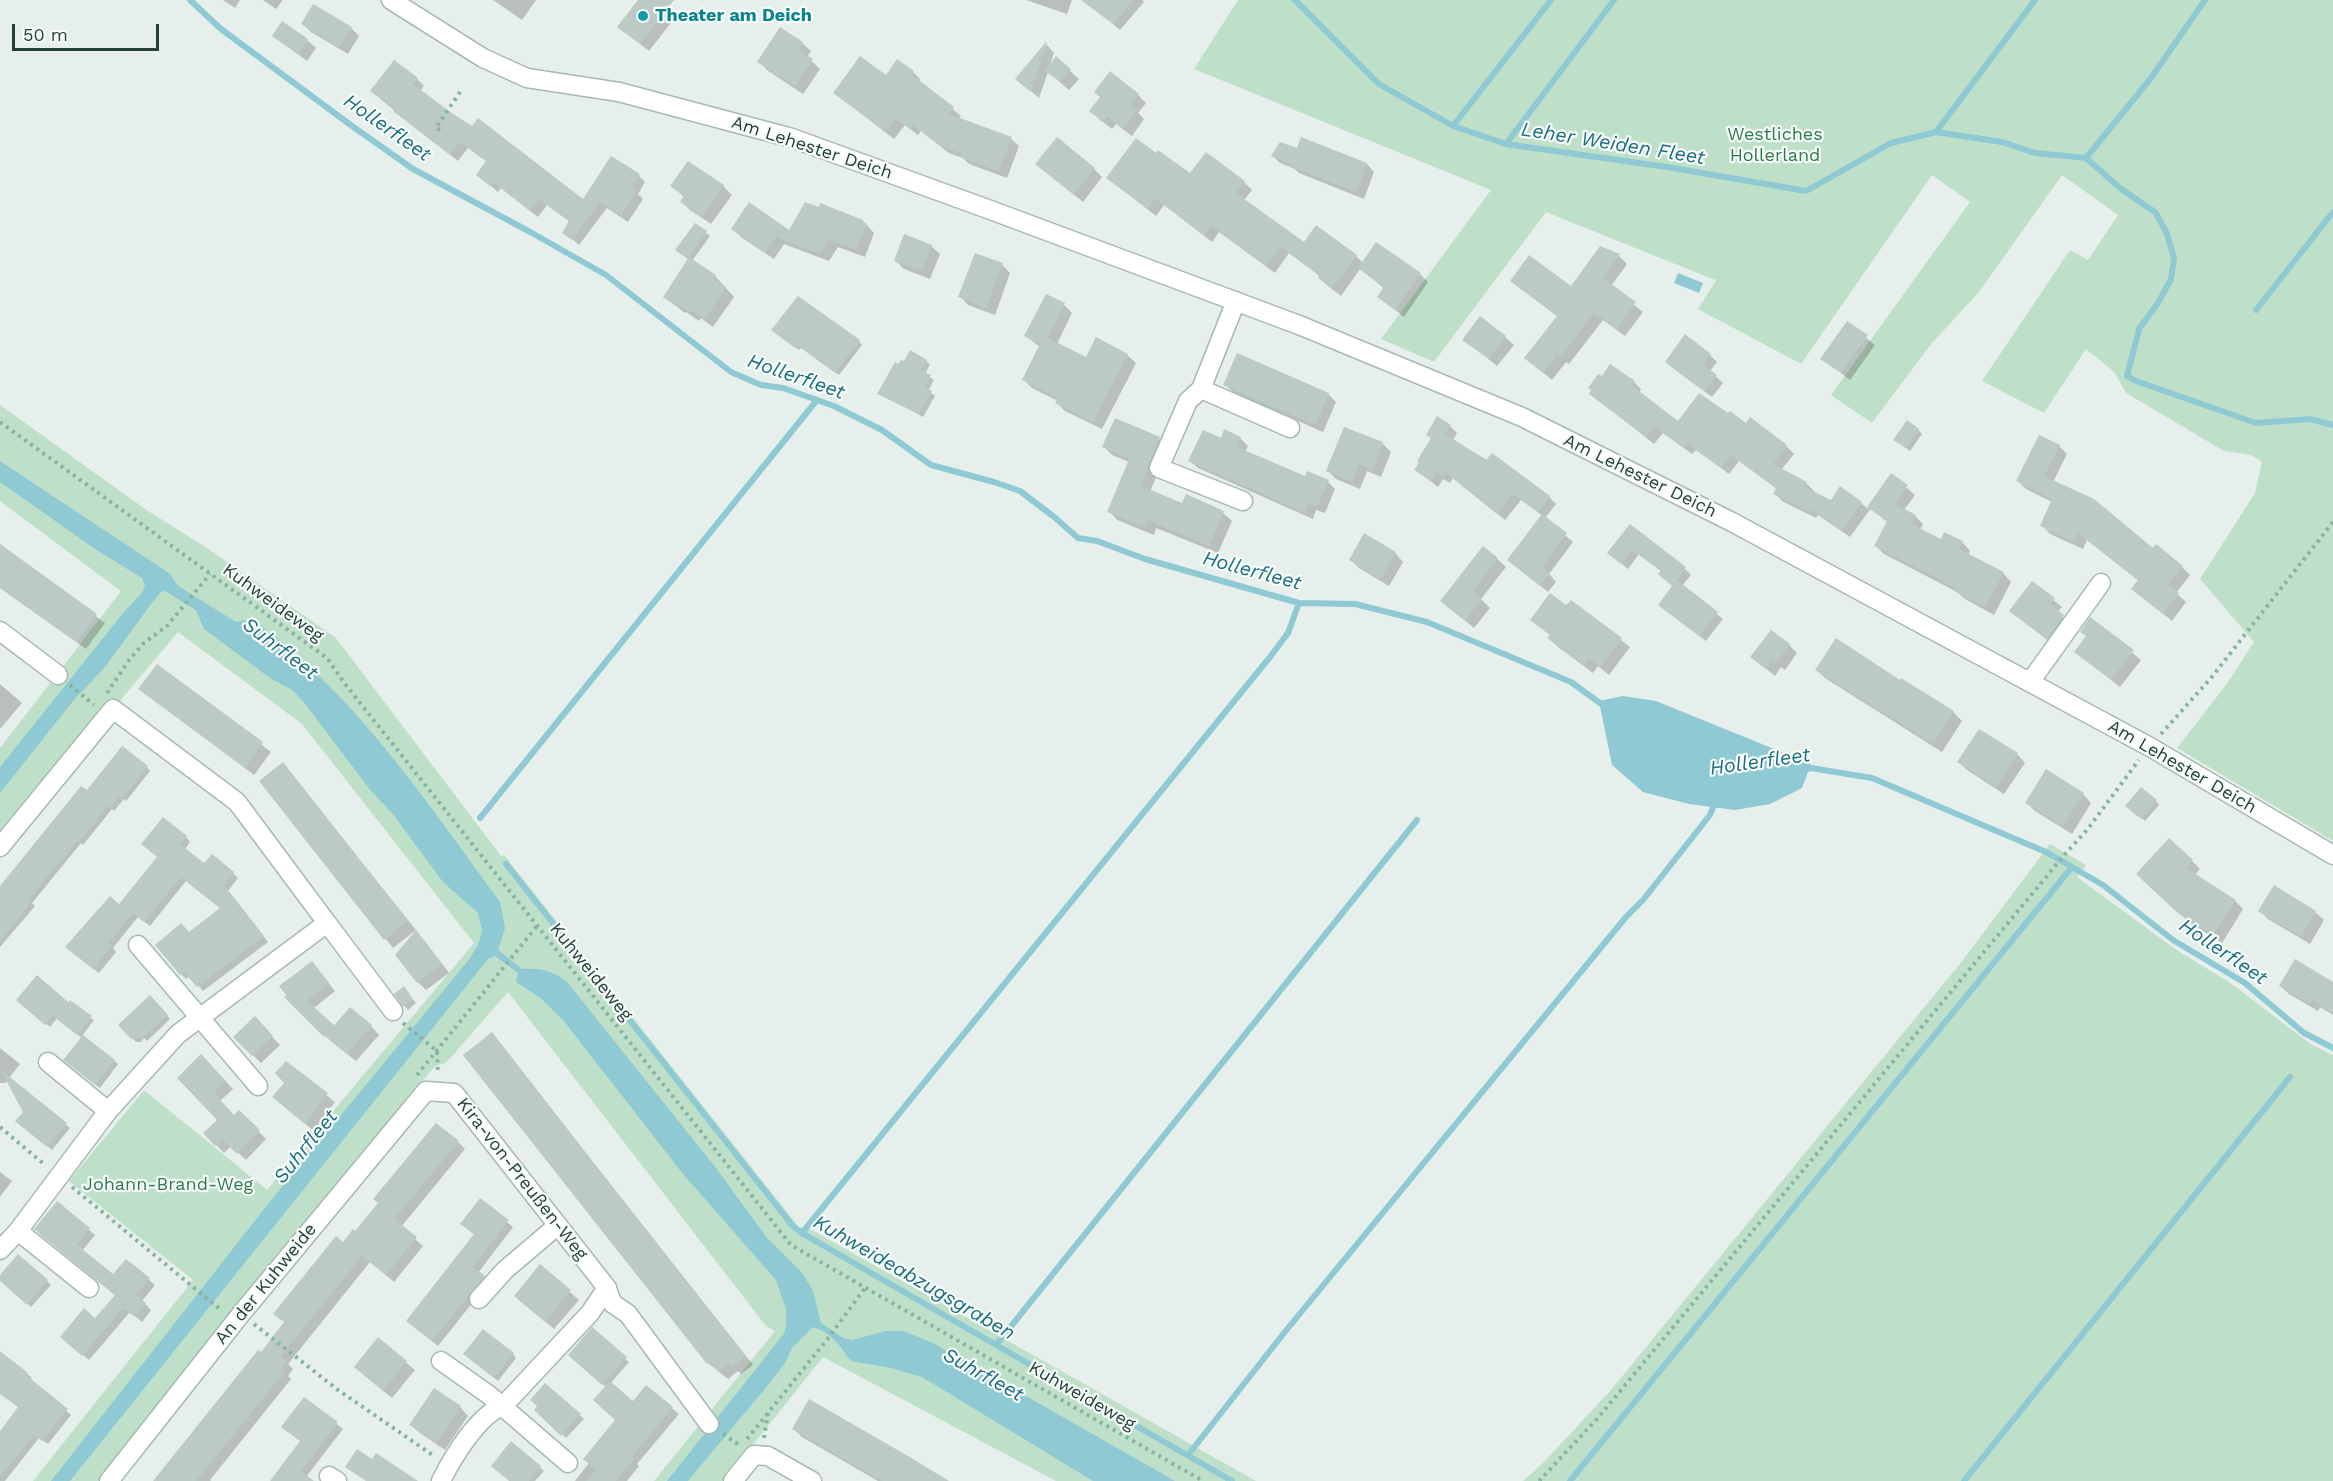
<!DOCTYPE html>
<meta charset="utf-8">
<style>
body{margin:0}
#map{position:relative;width:2333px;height:1481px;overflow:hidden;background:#e6efeb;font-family:"Work Sans",sans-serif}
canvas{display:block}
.scale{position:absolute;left:12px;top:24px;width:147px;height:27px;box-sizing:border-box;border:3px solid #24423a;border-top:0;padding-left:8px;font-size:18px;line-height:21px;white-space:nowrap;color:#24423a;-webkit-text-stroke:4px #f7fbf9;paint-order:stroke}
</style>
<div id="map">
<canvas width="2333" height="1481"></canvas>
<div class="scale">50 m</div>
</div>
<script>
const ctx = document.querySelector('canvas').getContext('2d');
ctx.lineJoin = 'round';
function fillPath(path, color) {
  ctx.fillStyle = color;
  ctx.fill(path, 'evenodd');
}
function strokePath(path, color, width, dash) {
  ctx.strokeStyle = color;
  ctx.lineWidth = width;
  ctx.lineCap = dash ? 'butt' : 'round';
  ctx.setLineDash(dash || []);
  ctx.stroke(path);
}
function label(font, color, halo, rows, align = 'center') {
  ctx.font = font + ' "Work Sans",sans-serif';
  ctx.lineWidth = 4.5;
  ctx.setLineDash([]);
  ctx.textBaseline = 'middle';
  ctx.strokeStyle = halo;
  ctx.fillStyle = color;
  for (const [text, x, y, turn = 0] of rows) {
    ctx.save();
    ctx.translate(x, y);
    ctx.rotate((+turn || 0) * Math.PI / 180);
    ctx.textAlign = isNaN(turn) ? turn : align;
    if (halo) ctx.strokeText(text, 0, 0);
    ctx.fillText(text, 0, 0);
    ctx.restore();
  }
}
fillPath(new Path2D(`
 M1238,0H2333V841L2177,748L2226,685L2254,642L2200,579L2255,493L2262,462L2251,455L2224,451L2126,393L2114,372L2086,349L2044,413L1982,381L2070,250L2088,260L2118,215L2062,175L1979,292L1932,343L1872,423L1831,395L1970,202L1932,175L1801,364L1698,309L1717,279L1715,280L1546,212L1434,362L1381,339L1491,190L1194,69Z
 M0,405L148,511L207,548L336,638L501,856L504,855L799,1227L812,1230L1256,1481H1056L823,1357L724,1481H654L775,1331L766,1326L508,992L446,1063L435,1066L100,1481H33L193,1280L69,1181L144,1090L267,1190L474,943L302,724L178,632L119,702L110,698L0,833V748L121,591L0,501Z
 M2050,844L2086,865L2077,877L2175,949L2232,984L2312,1045L2333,1055V1481H1523L1543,1463L1611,1390L1963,960Z`), '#bfe0c8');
fillPath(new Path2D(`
 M1678,273L1703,283L1699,293L1674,283Z
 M0,461L169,573L178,586L236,622C240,621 245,620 249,621C263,625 275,637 287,647C368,714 438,817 500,902L505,928L498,950L522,969C541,968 551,970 567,982L716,1168L767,1238L803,1274L813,1291L821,1323L843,1338L852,1340L886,1331H903L933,1343L1175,1481H1093L922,1377L891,1368L851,1361C840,1346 832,1333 813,1327L792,1348L785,1363L764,1390L688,1481H667L783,1335L786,1328V1309L776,1280L683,1174L563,1020L542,999L516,982L518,973L495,956L488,959L70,1481H51L268,1204L467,962L478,945L482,930L478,913L443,882L392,813L371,791L303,701L292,690L270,678L204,629L196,610L165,591L161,592L151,604L105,667L73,701L0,793V767L124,612L141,594L145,586L142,578L95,549L0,482Z
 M1623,696L1656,701L1811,764L1802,788L1770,804L1735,810L1689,804L1643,792L1612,765L1599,701Z`), '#8ec9d4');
fillPath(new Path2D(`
 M223,0H240L235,8Z
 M263,0H283L276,9Z
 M493,0H536L522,20Z
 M639,0H660L677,15L649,51L619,27Z
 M1026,0H1072L1067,14Z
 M1101,0H1142L1144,2L1120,30L1094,8Z
 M303,24L351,28L359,36L348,54L311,32Z
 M273,36L307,40L316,48L307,61Z
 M802,43L811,51L807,57L820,69L803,94L767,70L759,61Z
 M1047,45L1054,53L1050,65L1056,58L1079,79L1069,90L1048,72L1039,98L1017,79Z
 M913,72L920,79L919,82L961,116L958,120L1011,139L1019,146L1007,178L969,164L963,158L949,153L921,131L918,135L905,125L894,139L835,93L886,77Z
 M417,79L424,86L420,91L452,115L584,201L639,176L645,182L638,194L643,199L628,222L607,208L579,245L564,232L570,222L547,205L538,217L501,188L498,192L478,175L487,162L468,148L458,161L379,98Z
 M1138,95L1146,103L1138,113L1144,119L1132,136L1116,124L1112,129L1099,119Z
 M1297,150L1367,164L1374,172L1364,199L1299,173L1295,169L1280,163L1273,156Z
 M1157,155L1190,176L1244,182L1252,190L1244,200L1304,244L1356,256L1363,263L1420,274L1428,282L1404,317L1379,297L1385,289L1360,269L1341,296L1328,286L1320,278L1321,277L1289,253L1275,273L1219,232L1212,242L1164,205L1156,216L1108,178Z
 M688,163L723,186L732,195L711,224L690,210L682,202L685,198L672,186Z
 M1037,164L1094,169L1102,177L1083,202Z
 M863,221L874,233L865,257L838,247L829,261L784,244L774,259L741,237L733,229L789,232Z
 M695,225L710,236L692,261L715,276L734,297L713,327L701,318L699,321L686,312L685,313L665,297L690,260L681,254Z
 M931,246L940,254L930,279L904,269L895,260Z
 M1600,248L1619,256L1627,264L1611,286L1643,312L1625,336L1603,320L1569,364L1566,362L1552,380L1526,358L1558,317L1512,281L1571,288Z
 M1002,265L1010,273L995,315L968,305L960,296Z
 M1064,305L1072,313L1057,344L1087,359L1127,355L1136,363L1102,429L1065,411L1057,403L1058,401L1032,388L1024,380L1040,347L1026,336Z
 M1848,323L1875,345L1850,380L1822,358Z
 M777,334L859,341L862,345L839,375L802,347L799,350Z
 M1505,337L1514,345L1497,366L1464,339Z
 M1710,355L1717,362L1710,371L1723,383L1712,397L1674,369Z
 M926,361L930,364L925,374L934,380L928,391L935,396L923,417L879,393L899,366Z
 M1634,382L1641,389L1639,393L1679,424L1747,425L1786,446L1794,454L1781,470L1806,483L1814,491L1813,493L1831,502L1861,503L1868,509L1892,475L1915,495L1904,510L1915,516L1923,524L1920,530L1941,541L1962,542L1970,551L1968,555L2003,573L2011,582L1994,615L1965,599L1957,592L1884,554L1876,546L1888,523L1871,508L1850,537L1818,515L1816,518L1782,501L1775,493L1777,489L1739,461L1729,474L1696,450L1692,454L1663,433L1654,444L1591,394Z
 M1225,384L1328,394L1336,402L1323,432L1234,393Z
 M1450,426L1457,433L1453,440L1549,497L1556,504L1545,518L1573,542L1549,574L1556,582L1548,592L1509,560L1543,516L1521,500L1505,520L1453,478L1450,483L1443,479L1438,487L1416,470Z
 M1345,429L1383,444L1391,452L1381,477L1367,471L1360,489L1336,479L1328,471Z
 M1918,430L1922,434L1910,451L1899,443Z
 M1225,431L1240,438L1248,446L1245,452L1306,478L1328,482L1335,489L1325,513L1316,510L1313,519L1198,468L1190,461L1221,440Z
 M1159,439L1168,447L1150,492L1183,505L1187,496L1223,513L1232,521L1218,553L1156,528L1154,535L1117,520L1109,511L1129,462L1112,455L1104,447Z
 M2059,446L2067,454L2053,482L2182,567L2190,575L2176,593L2186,602L2172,621L2133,589L2139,581L2087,540L2083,549L2050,534L2042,525L2052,502L2026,489L2018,481Z
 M1630,526L1685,569L1691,575L1682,586L1723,619L1706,641L1666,611L1674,587L1662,572L1639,554L1628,569L1609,553Z
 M0,544L105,623L86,649L0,588Z
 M1395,553L1403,562L1389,586L1359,568L1351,560Z
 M1497,559L1506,567L1481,599L1490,608L1474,628L1442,601Z
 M2032,583L2062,607L2057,612L2071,624L2055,646L2019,618Z
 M1571,602L1630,647L1609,675L1598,666L1593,673L1557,646L1549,638L1551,636L1532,620L1567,608Z
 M2091,619L2141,660L2120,687L2076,652L2087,637Z
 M1789,645L1797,653L1785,670L1781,667L1775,676L1752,657Z
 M157,666L271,752L254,775L140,689Z
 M1817,670L1900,682L1901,680L1953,712L1962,721L1942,752L1825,678Z
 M0,684L22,703L1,728H0Z
 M2017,754L2025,763L2004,794L1967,770L1959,762Z
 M283,764L416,930L393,948L261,782Z
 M147,767L150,771L126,801L124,799L114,811L112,809L83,845L81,843L32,903L35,906L0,947V888L87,792Z
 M2083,794L2091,803L2072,834L2035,811L2027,803Z
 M2156,801L2159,805L2145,821L2131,809Z
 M186,837L190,842L185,849L204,865L233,873L238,878L228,891L268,942L203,991L190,976L186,979L181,974L189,934L221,909L186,881L150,926L138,917L113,948L116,952L99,973L72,952Z
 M2192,861L2200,869L2195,875L2235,901L2243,909L2222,943L2189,922L2146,882Z
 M2274,887L2315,912L2324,920L2310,944L2268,919L2260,911Z
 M424,940L449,973L426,990L418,982Z
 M318,970L335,991L314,1008L335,1027L371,1026L379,1035L356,1061L332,1042L286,997Z
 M2333,983V1015L2320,1007L2318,1011L2289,994L2281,986Z
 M407,992L416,1003L408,1010L396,994Z
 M150,997L170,1019L147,1041L144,1038L141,1042H136L120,1025Z
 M22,1004H69L94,1020L82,1036L118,1064L100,1088L69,1064L82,1038L57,1018L50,1027Z
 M255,1019L280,1045L261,1063L235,1037Z
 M492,1034L753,1365L741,1374L738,1371L728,1379L708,1363L465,1056Z
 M0,1048L20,1064L9,1078L70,1128L52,1150L21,1125L25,1112L8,1080L5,1083H0Z
 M201,1056L233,1089L220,1101L235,1117L239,1112L266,1139L246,1160L231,1146L224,1153L205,1133L219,1120Z
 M286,1063L335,1102L314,1131L282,1105L286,1083Z
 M458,1142L465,1149L401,1227L423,1246L394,1282L370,1262L288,1364L293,1369L288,1376L291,1379L210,1480L211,1481H155L261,1354L344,1244Z
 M0,1172L12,1181L0,1197Z
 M480,1200L513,1227L478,1273L489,1282L438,1346L413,1326L475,1235L467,1229Z
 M57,1203L95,1235L82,1251L114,1276L126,1261L155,1285L142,1301L151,1310L142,1322L130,1312L89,1360L68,1342L96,1320L116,1296L41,1235Z
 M18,1256L51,1285L31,1307L0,1279Z
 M540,1266L579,1300L554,1329L524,1304Z
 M592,1329L629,1362L610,1384L633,1403L646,1387L679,1414L637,1464L639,1466L627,1481H575L589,1463L617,1420L606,1387L573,1359Z
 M378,1339L415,1370L392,1398L364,1375Z
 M0,1353L27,1374L32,1378L30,1380L71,1415L48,1444L39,1438L5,1481H0V1438L19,1408L0,1393Z
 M513,1354L516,1358L498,1381L469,1358Z
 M545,1386L584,1419L566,1438L536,1410Z
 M434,1390L460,1407L468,1416L445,1450L420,1433L411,1425Z
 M304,1399L343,1429L306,1477L311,1481H272L301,1442L289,1432Z
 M794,1429L947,1481H878L802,1437Z
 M511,1443L544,1471L535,1481H511Z`), '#0003');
strokePath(new Path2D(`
 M190,0L221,29L352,126L413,169L532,233L606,275L731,372L761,385L783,388L834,406L882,430L931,465L994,482L1020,491L1053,516L1078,538L1097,541L1145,559L1299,603L1355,604L1427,622L1571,682L1604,706
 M1295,0L1379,84L1453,126L1506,144L1667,167L1806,191L1891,143L1936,132L2002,142L2035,153L2086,158L2120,188L2156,213L2167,234L2174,258L2171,279L2158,303L2139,329L2127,376L2136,381L2256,423L2310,419L2333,425
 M1453,126L1551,0
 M1936,132L2035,0
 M1506,144L1614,0
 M2086,158L2151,78L2205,0
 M2256,310L2333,212
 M1804,770L1811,768L1872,778L2046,852L2103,885L2173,940L2245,983L2304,1033L2333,1048
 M480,818L817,400
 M506,864L792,1225L800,1232L1232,1481
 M802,1233L1270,657L1288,633L1299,603
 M996,1345L1417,820
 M1188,1455L1284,1333L1626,917L1643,900L1710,815L1716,800
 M1570,1481L2072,867
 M1964,1481L2290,1077`), '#8ec9d4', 6);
fillPath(new Path2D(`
 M638,0H674L640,44L617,27Z
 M1081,0H1134L1113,24Z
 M313,4L352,27L339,47L301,24Z
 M282,21L308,39L298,54L272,36Z
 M780,27L803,42L798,50L813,59L795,86L757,62Z
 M1046,42L1047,43L1031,92L1015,79Z
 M860,56L886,75L897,59L914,71L911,74L954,107L949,114L1012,137L999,171L960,157L961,153L939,145L913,125L910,129L896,119L886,132L833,93Z
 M1056,56L1071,69L1060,82L1045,71Z
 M394,60L418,78L413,84L453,114L472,126L478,118L583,199L611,156L640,174L631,187L637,190L621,216L600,202L572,240L562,233L569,221L539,199L530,211L493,182L490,186L476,175L486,161L460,142L450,155L393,111L395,109L370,91Z
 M1110,71L1139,94L1130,105L1137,110L1123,129L1107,116L1103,122L1089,111L1100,97L1094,92Z
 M1057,137L1095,168L1074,195L1035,164Z
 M1301,137L1367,163L1356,192L1290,166L1291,164L1271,156L1280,142L1297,148Z
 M1136,138L1156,153L1158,150L1190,173L1206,152L1245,181L1236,193L1304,242L1316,225L1357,255L1332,289L1318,278L1320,275L1281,247L1266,266L1211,225L1204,235L1155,198L1148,209L1106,178Z
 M688,161L724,185L702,217L680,202L684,196L670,186Z
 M749,202L789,230L805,202L819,207L820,203L863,220V222L867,224L856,250L829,240L820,254L776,237L765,252L731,229Z
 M695,223L707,231L688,259L675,250Z
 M904,234L932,245L922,271L894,261Z
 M1376,242L1421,273L1395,310L1377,297L1384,287L1358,268Z
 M1600,246L1620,254L1603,278L1636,302L1617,329L1594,313L1560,357L1557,355L1543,373L1524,358L1557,316L1510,281L1529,255L1571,286Z
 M975,253L1003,263L986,308L958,297Z
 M689,257L716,275L713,279L726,287L705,319L692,311L690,313L677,304L676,306L663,297Z
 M1046,294L1065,303L1048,338L1086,357L1096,337L1128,354L1093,422L1055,403L1058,398L1022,380L1040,344L1024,336Z
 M798,296L860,340L835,373L797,345L795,348L771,330Z
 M1480,316L1506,336L1489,359L1462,340Z
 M1847,321L1868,335L1841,373L1820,359Z
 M1685,334L1711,354L1703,364L1717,375L1704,391L1665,362Z
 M910,350L927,360L921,370L931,375L925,387L932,391L919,414L877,394L895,362L898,364L901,360L904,361Z
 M1237,353L1329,393L1315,425L1223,385Z
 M1610,364L1635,381L1631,385L1678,421L1699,393L1728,413L1730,411L1746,423L1750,417L1787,445L1773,464L1807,482L1804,487L1831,500L1840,486L1862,502L1842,531L1810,509L1808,512L1773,494L1776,488L1731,455L1721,468L1687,443L1684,448L1654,426L1646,437L1589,394L1591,390L1588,388L1598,374L1602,376Z
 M1437,416L1451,425L1445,434L1486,460L1492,453L1550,496L1538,512L1513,494L1497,514L1446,473L1443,477L1436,473L1431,481L1414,470L1419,463L1417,461L1431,438L1426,435Z
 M1115,418L1160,437L1141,486L1182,503L1186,494L1224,511L1209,546L1148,520L1145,527L1107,512L1129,459L1102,447Z
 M1907,420L1919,429L1906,448L1893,440Z
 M1344,427L1383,442L1373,470L1359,464L1352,482L1326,471Z
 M1224,429L1241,437L1237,447L1305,476L1307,471L1329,480L1317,507L1309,504L1305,513L1188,461L1203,430L1221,438Z
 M2039,435L2060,445L2044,476L2094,499L2153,548L2156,544L2183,566L2168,584L2179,593L2163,614L2131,589L2138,580L2078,533L2074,542L2040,526L2052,499L2016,481Z
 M1891,473L1908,485L1895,504L1916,515L1911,524L1941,539L1944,532L1963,541L1959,549L2004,572L1985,607L1954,591L1956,588L1874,546L1887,521L1867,507Z
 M1542,514L1567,533L1542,567L1550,573L1540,586L1507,560Z
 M1630,524L1686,567L1677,580L1718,612L1699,636L1658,605L1672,586L1658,574L1661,571L1632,550L1621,564L1607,553Z
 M1364,533L1396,552L1380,579L1349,560Z
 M0,544L97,614L77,642L0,587Z
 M1483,546L1498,558L1473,591L1482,598L1465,621L1440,601Z
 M2032,581L2055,598L2050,604L2064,615L2047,639L2009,611Z
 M1550,593L1566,605L1571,600L1622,638L1600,667L1589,659L1584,665L1547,638L1550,635L1530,620Z
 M2090,617L2134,650L2111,680L2074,652L2086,636L2080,632Z
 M1771,630L1790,644L1776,663L1772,660L1766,669L1750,657Z
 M1836,638L1900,680L1901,678L1954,711L1933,744L1815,670Z
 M157,664L263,742L245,768L138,689Z
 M1979,729L2018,753L1996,787L1957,762Z
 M122,746L148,766L122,798L119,796L110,808L108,806L79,842L77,841L39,887L29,899L32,901L0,941V886L81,786L87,790Z
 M283,762L408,921L384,940L259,781Z
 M2046,769L2084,793L2063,826L2025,803Z
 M2141,787L2157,800L2141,819L2125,806Z
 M163,817L187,836L180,844L204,863L212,854L234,872L224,885L264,936L197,987L184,972L180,975L155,945L181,923L189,932L220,908L181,877L144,922L133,913L108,943L112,946L93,969L65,947L110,896L119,904L157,857L141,844Z
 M2169,838L2193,860L2186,868L2236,900L2213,935L2179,914L2136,874Z
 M2274,885L2316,911L2301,937L2258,911Z
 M416,930L442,964L417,983L395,955Z
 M2295,959L2333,982V1013L2312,1000L2310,1004L2279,986Z
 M312,961L329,983L307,1001L334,1025L324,1037L284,997L286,995L279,986Z
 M37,975L68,1002L70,1000L92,1016L77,1035L53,1016L45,1025L16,1000Z
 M404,986L413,999L403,1007L394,994Z
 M150,995L168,1015L142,1038L140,1036L137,1039H131L118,1025Z
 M350,1007L372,1025L347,1054L325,1036Z
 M255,1016L273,1036L252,1056L233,1037Z
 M492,1032L649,1234L746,1356L732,1367L729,1363L718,1372L710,1362L707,1364L463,1055Z
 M83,1035L115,1060L95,1085L63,1060Z
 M201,1054L226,1081L214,1093L234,1115L239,1110L260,1130L237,1154L222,1139L215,1146L203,1133L217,1120L177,1078Z
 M286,1061L328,1093L305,1124L272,1097L284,1083L275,1073Z
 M0,1069L67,1123L47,1147L15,1121L23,1112Z
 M436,1123L459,1141L394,1219L417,1237L386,1275L362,1256L281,1356L287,1361L282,1368L285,1371L196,1481H153L258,1350L261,1352L284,1322L273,1314L336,1236L343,1242L353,1229L355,1231L378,1203L373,1199Z
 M480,1198L509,1220L473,1267L485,1276L432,1341L406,1321L474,1234L460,1224Z
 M57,1201L90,1228L77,1245L113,1274L126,1259L150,1278L136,1295L146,1303L135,1317L123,1308L82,1356L60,1337L84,1308L95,1318L115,1295L34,1229Z
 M18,1254L48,1280L27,1305L0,1281V1275Z
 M540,1264L571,1290L545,1322L514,1296Z
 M592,1327L627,1357L602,1385L568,1355Z
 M483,1329L514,1353L494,1378L463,1354Z
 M378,1337L407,1361L383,1391L354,1367Z
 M0,1351L28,1373L26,1375L68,1409L42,1441L34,1435L0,1477V1431L18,1407L0,1394Z
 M610,1381L633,1401L646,1385L673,1407L632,1457L634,1459L616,1481H587L596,1470L583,1459L615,1420L593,1400Z
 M545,1383L581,1414L561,1436L534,1410L537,1406L530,1400Z
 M434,1388L461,1406L437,1443L409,1425Z
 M304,1397L338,1422L301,1471L314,1481H270L300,1441L281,1427Z
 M809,1399L908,1456L949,1481H882L792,1429Z
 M511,1441L541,1466L529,1481H509L491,1466Z
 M357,1449L372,1459L376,1453L418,1481H366L345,1467Z`), '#bbcac4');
const minor = new Path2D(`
 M391,0L483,58L527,78L619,92L792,138L985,208L1299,325L1522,417L1732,522L2150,747L2333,855
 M1236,301L1201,389L1188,401L1159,468L1243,501
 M1201,389L1290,428
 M0,631L58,675
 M2030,682L2101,583
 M0,847L113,709L237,802L327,923L178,1034L108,1111L18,1231L0,1250
 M327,923L393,1011
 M138,945L258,1086
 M48,1062L108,1111
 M18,1231L89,1288
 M479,1299L505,1270L558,1225
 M441,1361L489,1395L568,1463
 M329,1476L337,1481
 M109,1481L241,1314L426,1091L454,1093L607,1288L612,1303L628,1314L709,1424
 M441,1481C452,1458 479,1414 503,1406L590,1313L607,1288
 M733,1481L754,1455L768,1456L812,1481`);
strokePath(minor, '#a8b8b2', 21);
strokePath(new Path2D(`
 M440,130L436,128L462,89
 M0,422L327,658L345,684L791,1245L1203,1481
 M70,685L94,705
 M107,693L129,660L144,643L167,626L210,574
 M2161,734L2211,678L2333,522
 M403,1023L437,1051L438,1074
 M417,1075L537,926
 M0,1127L45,1165
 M72,1187L221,1310
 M254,1324L338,1390L434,1456
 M723,1434L739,1445
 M764,1438L768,1413
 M747,1439L826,1341L865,1288
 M1539,1481L1597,1419L2066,853L2087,830L2139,760`), '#86b3a5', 4, [3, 4.5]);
strokePath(minor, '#fff', 18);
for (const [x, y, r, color] of [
 [643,16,6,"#0f9aa8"]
]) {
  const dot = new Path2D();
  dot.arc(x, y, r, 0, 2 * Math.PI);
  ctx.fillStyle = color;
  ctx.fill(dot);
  strokePath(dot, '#f7fbf9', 2);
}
label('bold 18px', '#0d838f', '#f7fbf9', [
 ["Theater am Deich",655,16]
], 'left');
label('18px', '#2d7a4b', '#f7fbf9', [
 ["Westliches",1775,135],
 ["Hollerland",1775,156],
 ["Johann-Brand-Weg",168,1185]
]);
label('18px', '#24423a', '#f7fbf9', [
 ["Am Lehester Deich",812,148,18],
 ["Am Lehester Deich",1640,476,26],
 ["Kuhweideweg",273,603,36],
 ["Am Lehester Deich",2182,767,30],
 ["Kuhweideweg",591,972,51],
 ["Kira-von-Preußen-Weg",522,1179,52],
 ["An der Kuhweide",266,1284,-51],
 ["Kuhweideweg",1082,1396,30]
]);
label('italic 20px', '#1c6f80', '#f7fbf9', [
 ["Hollerfleet",387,128,35],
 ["Leher Weiden Fleet",1613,144,9],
 ["Hollerfleet",796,377,19],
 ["Hollerfleet",1252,571,15],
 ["Suhrfleet",280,649,37],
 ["Hollerfleet",1760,762,-8],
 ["Hollerfleet",2223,952,34],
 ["Suhrfleet",306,1147,-51],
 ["Kuhweideabzugsgraben",914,1278,30],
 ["Suhrfleet",983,1375,29]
]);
</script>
